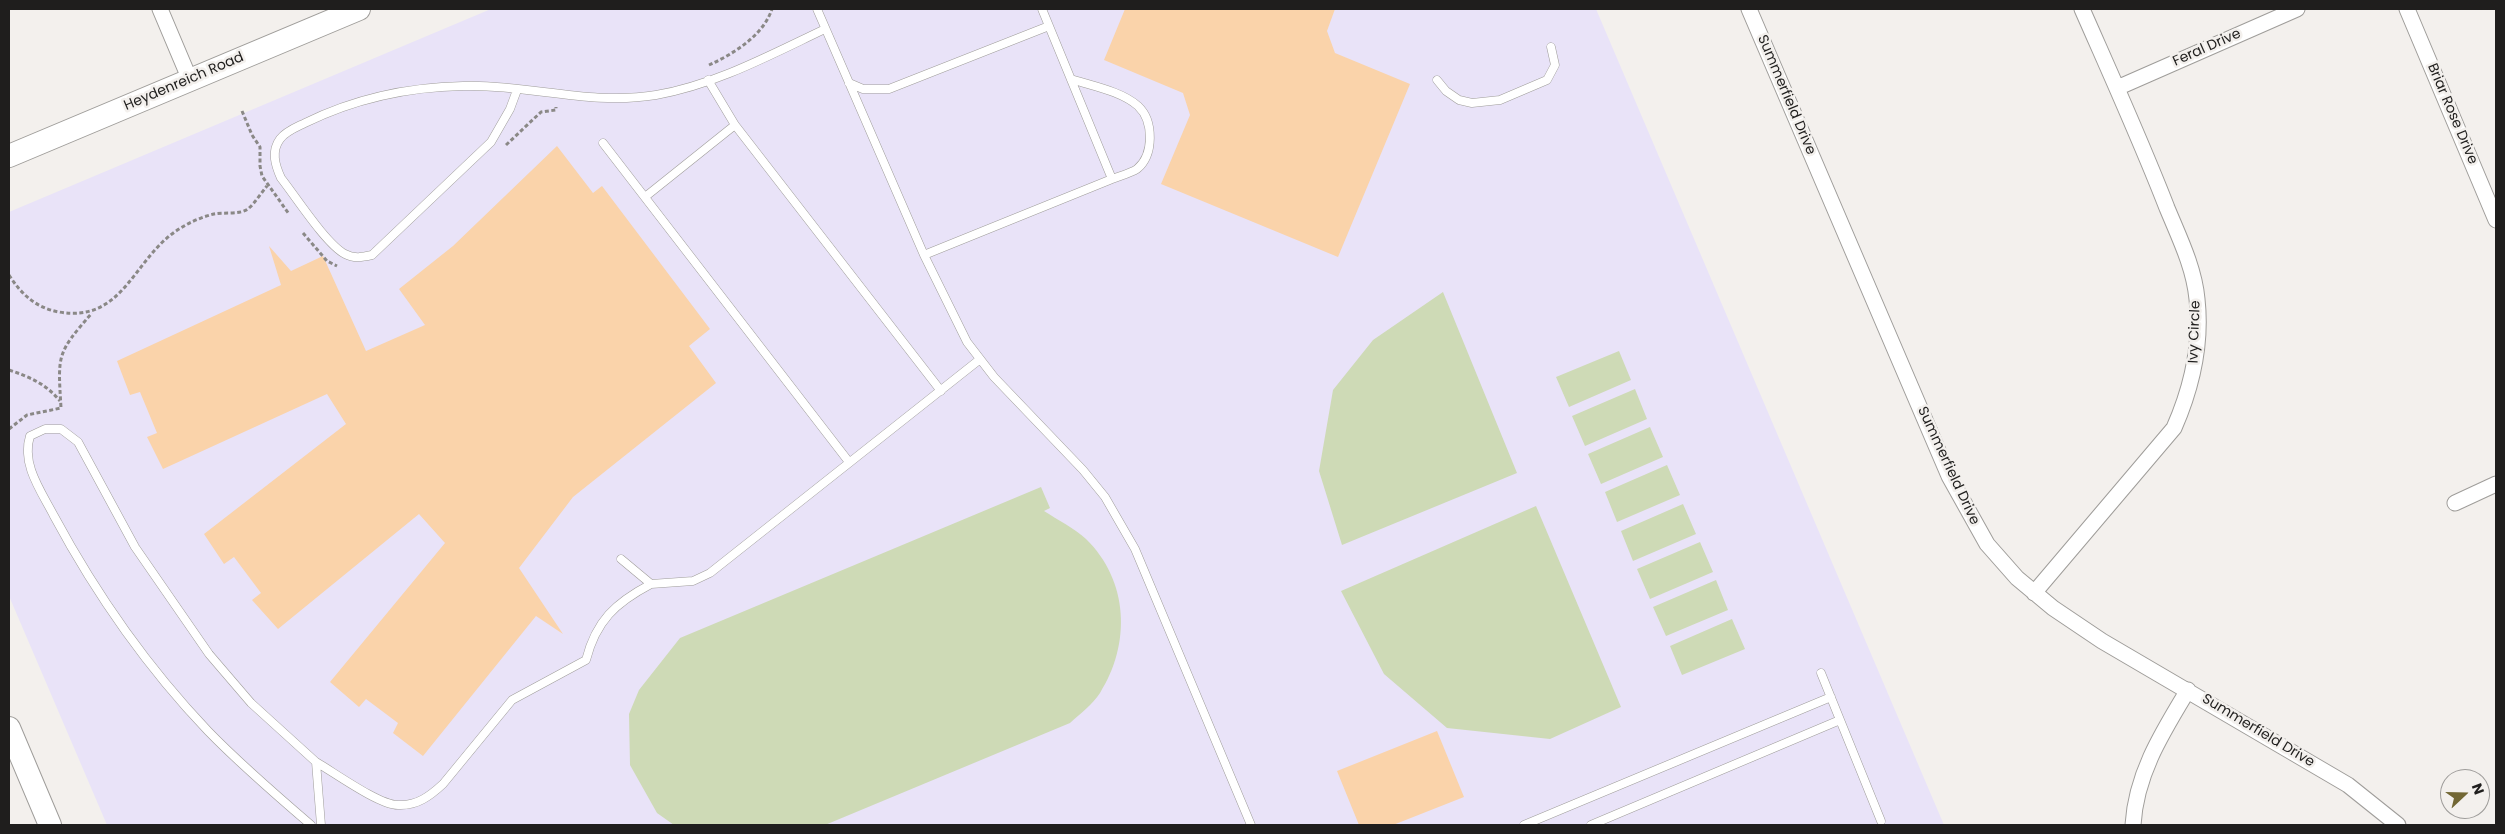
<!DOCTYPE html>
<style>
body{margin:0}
#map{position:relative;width:2505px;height:834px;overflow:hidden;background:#f3f0ed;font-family:Poppins,sans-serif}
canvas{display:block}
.frame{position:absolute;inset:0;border:10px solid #1f1e1d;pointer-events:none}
.north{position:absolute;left:2440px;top:769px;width:50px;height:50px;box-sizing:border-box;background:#f3f0ed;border:1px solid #9e9c9a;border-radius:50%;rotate:69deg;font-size:14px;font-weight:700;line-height:20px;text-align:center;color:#1f1e1d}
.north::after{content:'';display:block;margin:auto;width:18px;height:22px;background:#726734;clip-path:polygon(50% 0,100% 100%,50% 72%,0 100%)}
</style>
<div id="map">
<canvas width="2505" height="834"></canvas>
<div class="frame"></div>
<div class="north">N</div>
</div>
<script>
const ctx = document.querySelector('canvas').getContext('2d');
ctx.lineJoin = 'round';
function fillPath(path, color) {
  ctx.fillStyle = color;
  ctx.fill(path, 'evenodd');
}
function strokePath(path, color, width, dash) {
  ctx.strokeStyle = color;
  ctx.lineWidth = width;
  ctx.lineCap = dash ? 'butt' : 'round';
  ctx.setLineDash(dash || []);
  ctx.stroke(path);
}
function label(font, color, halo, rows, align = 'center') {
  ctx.font = font + ' Poppins,sans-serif';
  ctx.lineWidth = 5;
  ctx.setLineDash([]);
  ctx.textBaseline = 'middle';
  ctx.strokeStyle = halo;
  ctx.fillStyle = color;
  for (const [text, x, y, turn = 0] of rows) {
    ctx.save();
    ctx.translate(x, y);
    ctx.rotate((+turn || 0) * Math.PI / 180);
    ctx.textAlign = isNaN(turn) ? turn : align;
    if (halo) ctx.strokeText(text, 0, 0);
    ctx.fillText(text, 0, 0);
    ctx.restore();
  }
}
fillPath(new Path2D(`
 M491,9H1596L1944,825H107L9,596V212Z`), '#e9e3f8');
fillPath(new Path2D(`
 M1443,292L1517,473L1342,545L1319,471L1333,390L1373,340Z
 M1619,351L1631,380L1569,407L1556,377Z
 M1635,389L1647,419L1585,446L1572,416Z
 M1650,427L1663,457L1601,484L1588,454Z
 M1667,465L1680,495L1617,522L1605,492Z
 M1041,487L1050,508L1044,511C1058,520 1074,528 1086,539C1129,581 1131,644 1100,693C1093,704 1080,714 1070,723L825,825H674L657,813L630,765L629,714L639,690L680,638Z
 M1683,504L1696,534L1633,561L1621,531Z
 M1536,506L1621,707L1550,739L1447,728L1384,674L1341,591Z
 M1700,542L1713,572L1650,599L1637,569Z
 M1716,580L1728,610L1666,636L1653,607Z
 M1732,619L1745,649L1682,675L1670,646Z`), '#cedab6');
fillPath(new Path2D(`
 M1125,9H1335L1327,31L1335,53L1410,84L1338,257L1161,184L1190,115L1183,93L1104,60Z
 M557,146L593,193L602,186L710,329L689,346L716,383L573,497L519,568L563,634L536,616L423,756L393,733L398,723L366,699L359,707L330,682L445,543L419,514L278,629L252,600L261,593L234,557L224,564L204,534L346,424L327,394L163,469L147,437L157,433L140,392L130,395L117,361L281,285L269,246L291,271L323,256L366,351L425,325L399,289L453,246Z
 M1437,731L1464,797L1393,825H1359L1337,771Z`), '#fad3aa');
const lane = new Path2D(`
 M817,9L924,255L967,342L994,377L1083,470L1105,497L1135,549L1251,825
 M1042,9L1112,179C1120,176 1131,173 1137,169C1154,155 1154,121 1138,106C1121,91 1092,86 1071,79
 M708,80L735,125L941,391
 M1437,80L1446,91L1459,100L1472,103L1500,100L1547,80L1555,65L1551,47
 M849,83L863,89H889L1049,26
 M517,90L510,109L491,142L372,255C363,257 354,259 345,254C326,244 296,197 281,178C275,165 271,151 280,139C286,131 297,127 305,123C354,99 409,87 463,86C528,84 590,106 656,95C715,85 772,54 825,29
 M603,143L849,462
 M645,197L735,125
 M924,255L1112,179
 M621,559L651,584L693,581L710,573L979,360
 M1821,673L1881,821
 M316,762C335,773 379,805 398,805C417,806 430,796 443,784L512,700L586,660C596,621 615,603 651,584
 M311,825C276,795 240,764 208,731C147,667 96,594 54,516C41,491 21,464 30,436L45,429H61L78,442L135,547L209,654L251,703L316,762L321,825
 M1524,825L1831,697
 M1591,825L1840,720`);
const street = new Path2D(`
 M160,9L190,80
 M1749,9L1949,476L1987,544L2017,578L2053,608L2102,641L2348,785L2398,825
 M2407,9L2496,220
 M2117,88L2297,9
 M2455,503L2496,484
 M2034,593L2174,428C2192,387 2202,344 2197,299C2194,267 2179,237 2167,208C2141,141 2111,75 2082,9
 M2133,825C2136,774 2162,733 2188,690`);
const secondary = new Path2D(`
 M9,156L359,9
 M9,728L50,825`);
strokePath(lane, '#9f9d9a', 9);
strokePath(street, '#9f9d9a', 17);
strokePath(secondary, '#9f9d9a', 24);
strokePath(new Path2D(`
 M709,65C733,54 763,36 772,9
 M242,111L252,135L260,147V166L262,176L289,214
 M506,145L541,112L556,110V107
 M303,233L327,261L337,266
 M9,275C21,294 36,308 59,312C123,323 133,260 176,231C188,223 201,217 214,214C224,212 239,215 248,209C255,203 261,193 267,186
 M9,370C30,377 46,384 60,401
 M9,429L27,415L61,408C58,355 56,354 92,313`), '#8a8886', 3, [4, 2.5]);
strokePath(lane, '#fff', 8);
strokePath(street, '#fff', 15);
strokePath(secondary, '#fff', 22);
label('14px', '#1f1e1d', '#f3f0ed', [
 ["Feral Drive",2207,48,-24],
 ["Heydenreich Road",184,82,-23],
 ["Summerfield Drive",1786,95,67],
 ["Briar Rose Drive",2452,114,67],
 ["Ivy Circle",2195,332,-88],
 ["Summerfield Drive",1948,466,65],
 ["Summerfield Drive",2258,731,31]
]);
</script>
